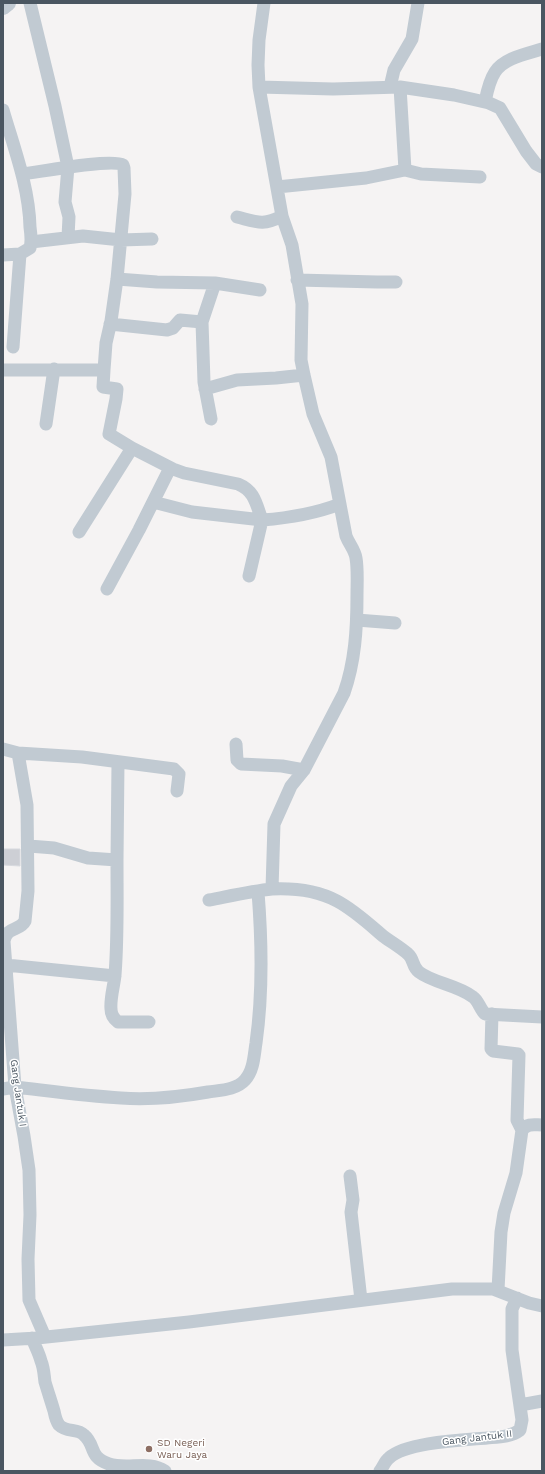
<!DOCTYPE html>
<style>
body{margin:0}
#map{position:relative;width:545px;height:1474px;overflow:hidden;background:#f5f3f3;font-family:"Work Sans",sans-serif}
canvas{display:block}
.frame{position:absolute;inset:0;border:4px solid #4a5661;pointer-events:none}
</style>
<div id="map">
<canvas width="545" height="1474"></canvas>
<div class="frame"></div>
</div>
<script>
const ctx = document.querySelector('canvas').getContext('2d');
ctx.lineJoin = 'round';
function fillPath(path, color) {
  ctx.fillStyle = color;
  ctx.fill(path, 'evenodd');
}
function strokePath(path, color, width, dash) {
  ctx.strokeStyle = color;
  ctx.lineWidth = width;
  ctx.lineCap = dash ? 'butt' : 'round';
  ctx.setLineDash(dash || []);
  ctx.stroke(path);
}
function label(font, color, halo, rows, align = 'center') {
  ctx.font = font + ' "Work Sans",sans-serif';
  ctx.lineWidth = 3;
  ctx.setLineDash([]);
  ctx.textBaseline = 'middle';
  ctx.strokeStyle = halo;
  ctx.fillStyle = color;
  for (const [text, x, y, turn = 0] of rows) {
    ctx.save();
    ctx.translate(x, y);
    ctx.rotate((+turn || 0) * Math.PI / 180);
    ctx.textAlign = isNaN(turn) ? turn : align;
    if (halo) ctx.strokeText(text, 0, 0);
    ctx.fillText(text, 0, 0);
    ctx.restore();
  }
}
const building = new Path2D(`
 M3,849H20V866L3,865Z`);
fillPath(building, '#cdcfd5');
strokePath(building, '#d7d9de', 1);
strokePath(new Path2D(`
 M30,3L55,106L68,167L65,202L69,217L68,237
 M264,3L259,40L258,65L259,87L282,216L292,245L302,304L301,360L304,375L313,414L331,457L346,536C349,544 355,550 356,558C358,570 357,583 357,595C357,629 355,662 344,693L304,770L291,786L274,824L272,889
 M259,87L333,89L400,87L454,95L489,103L500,108L526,151L536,164L542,167
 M390,87L394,70L412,39L418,3
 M485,102C487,92 489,81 495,72C504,58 526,54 542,49
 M3,110C14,148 29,187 30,227C31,234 32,241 30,248L20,254L3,255
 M405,170L421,174L480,177
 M277,187L366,178L405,170L400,87
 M237,217C257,222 263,226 282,216
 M31,242L83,236L121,240L152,239
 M117,279L157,282L215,283L260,290
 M297,280L377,282H396
 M110,324L167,330L173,328L180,320L202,322
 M13,347L20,254
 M3,370H104L106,343L111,321L117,279L125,194L124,168L123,165C112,158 39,172 22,174
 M104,370L103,387L117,389L116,399L109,434L132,448
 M205,389L237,380L276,378L304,375
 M211,419L204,382L202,322L215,283
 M46,424L54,369
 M153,502L192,512L262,520L249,576
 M79,532L132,448L173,469L184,473L238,484C255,491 256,504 262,520C289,518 314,514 340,504
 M107,589L139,530L170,468
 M357,620L395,623
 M236,744L237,760L241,764L282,766L304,770
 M3,749L18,753L27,805L28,891L25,921C20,931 7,926 4,941L15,1087L24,1136L29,1170L30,1215L28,1259L29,1300L45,1337
 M18,753L82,757L174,769L179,774L177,791
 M29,846L54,848L88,858L117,860L118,762
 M117,860C117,899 118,937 115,975C114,986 110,998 111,1009C111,1015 114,1019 118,1022H149
 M209,900C230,896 252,891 272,889C294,888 318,891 337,901C354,910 369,924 383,936C391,942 400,947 408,954C414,959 412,967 419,972C433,983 458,985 473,997C478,1000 480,1009 485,1014L542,1017
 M6,965L115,976
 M492,1014L491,1049L493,1051L518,1054L519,1055L517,1120L522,1130
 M3,1089L15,1087C50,1091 85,1096 121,1098C149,1100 180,1097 208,1092C221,1090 236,1090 245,1080C254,1070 254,1055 256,1043C263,993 262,942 258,892
 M350,1176L353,1200L351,1212L361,1300
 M498,1290L501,1232L504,1213L516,1173L522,1130C528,1123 534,1125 542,1125
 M32,1338C35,1346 39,1353 41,1361C44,1368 44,1375 45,1382C48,1392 51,1401 54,1411C55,1416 56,1421 59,1425C67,1433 77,1428 84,1435C96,1445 88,1457 109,1464C127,1470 149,1460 165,1471
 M3,1340L37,1338L189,1322L452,1289H493L529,1303L542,1306
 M520,1405L542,1401
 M380,1471C383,1467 385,1461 389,1458C406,1442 464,1440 487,1438C498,1437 511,1437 520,1430L522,1420L512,1350V1309L517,1298`), '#c1cad2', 13);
strokePath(new Path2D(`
 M3,7L8,3`), '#c1cad2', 16);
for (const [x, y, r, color] of [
 [149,1449,4,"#8d6e63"]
]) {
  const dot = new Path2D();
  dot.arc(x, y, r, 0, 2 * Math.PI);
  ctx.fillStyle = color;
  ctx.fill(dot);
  strokePath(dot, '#fff', 1.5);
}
label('10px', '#4a5661', '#fff', [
 ["Gang Jantuk I",18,1093,82],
 ["Gang Jantuk II",477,1438,-7]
]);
label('10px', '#785e54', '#fff', [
 ["SD Negeri",157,1443],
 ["Waru Jaya",157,1455]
], 'left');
</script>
